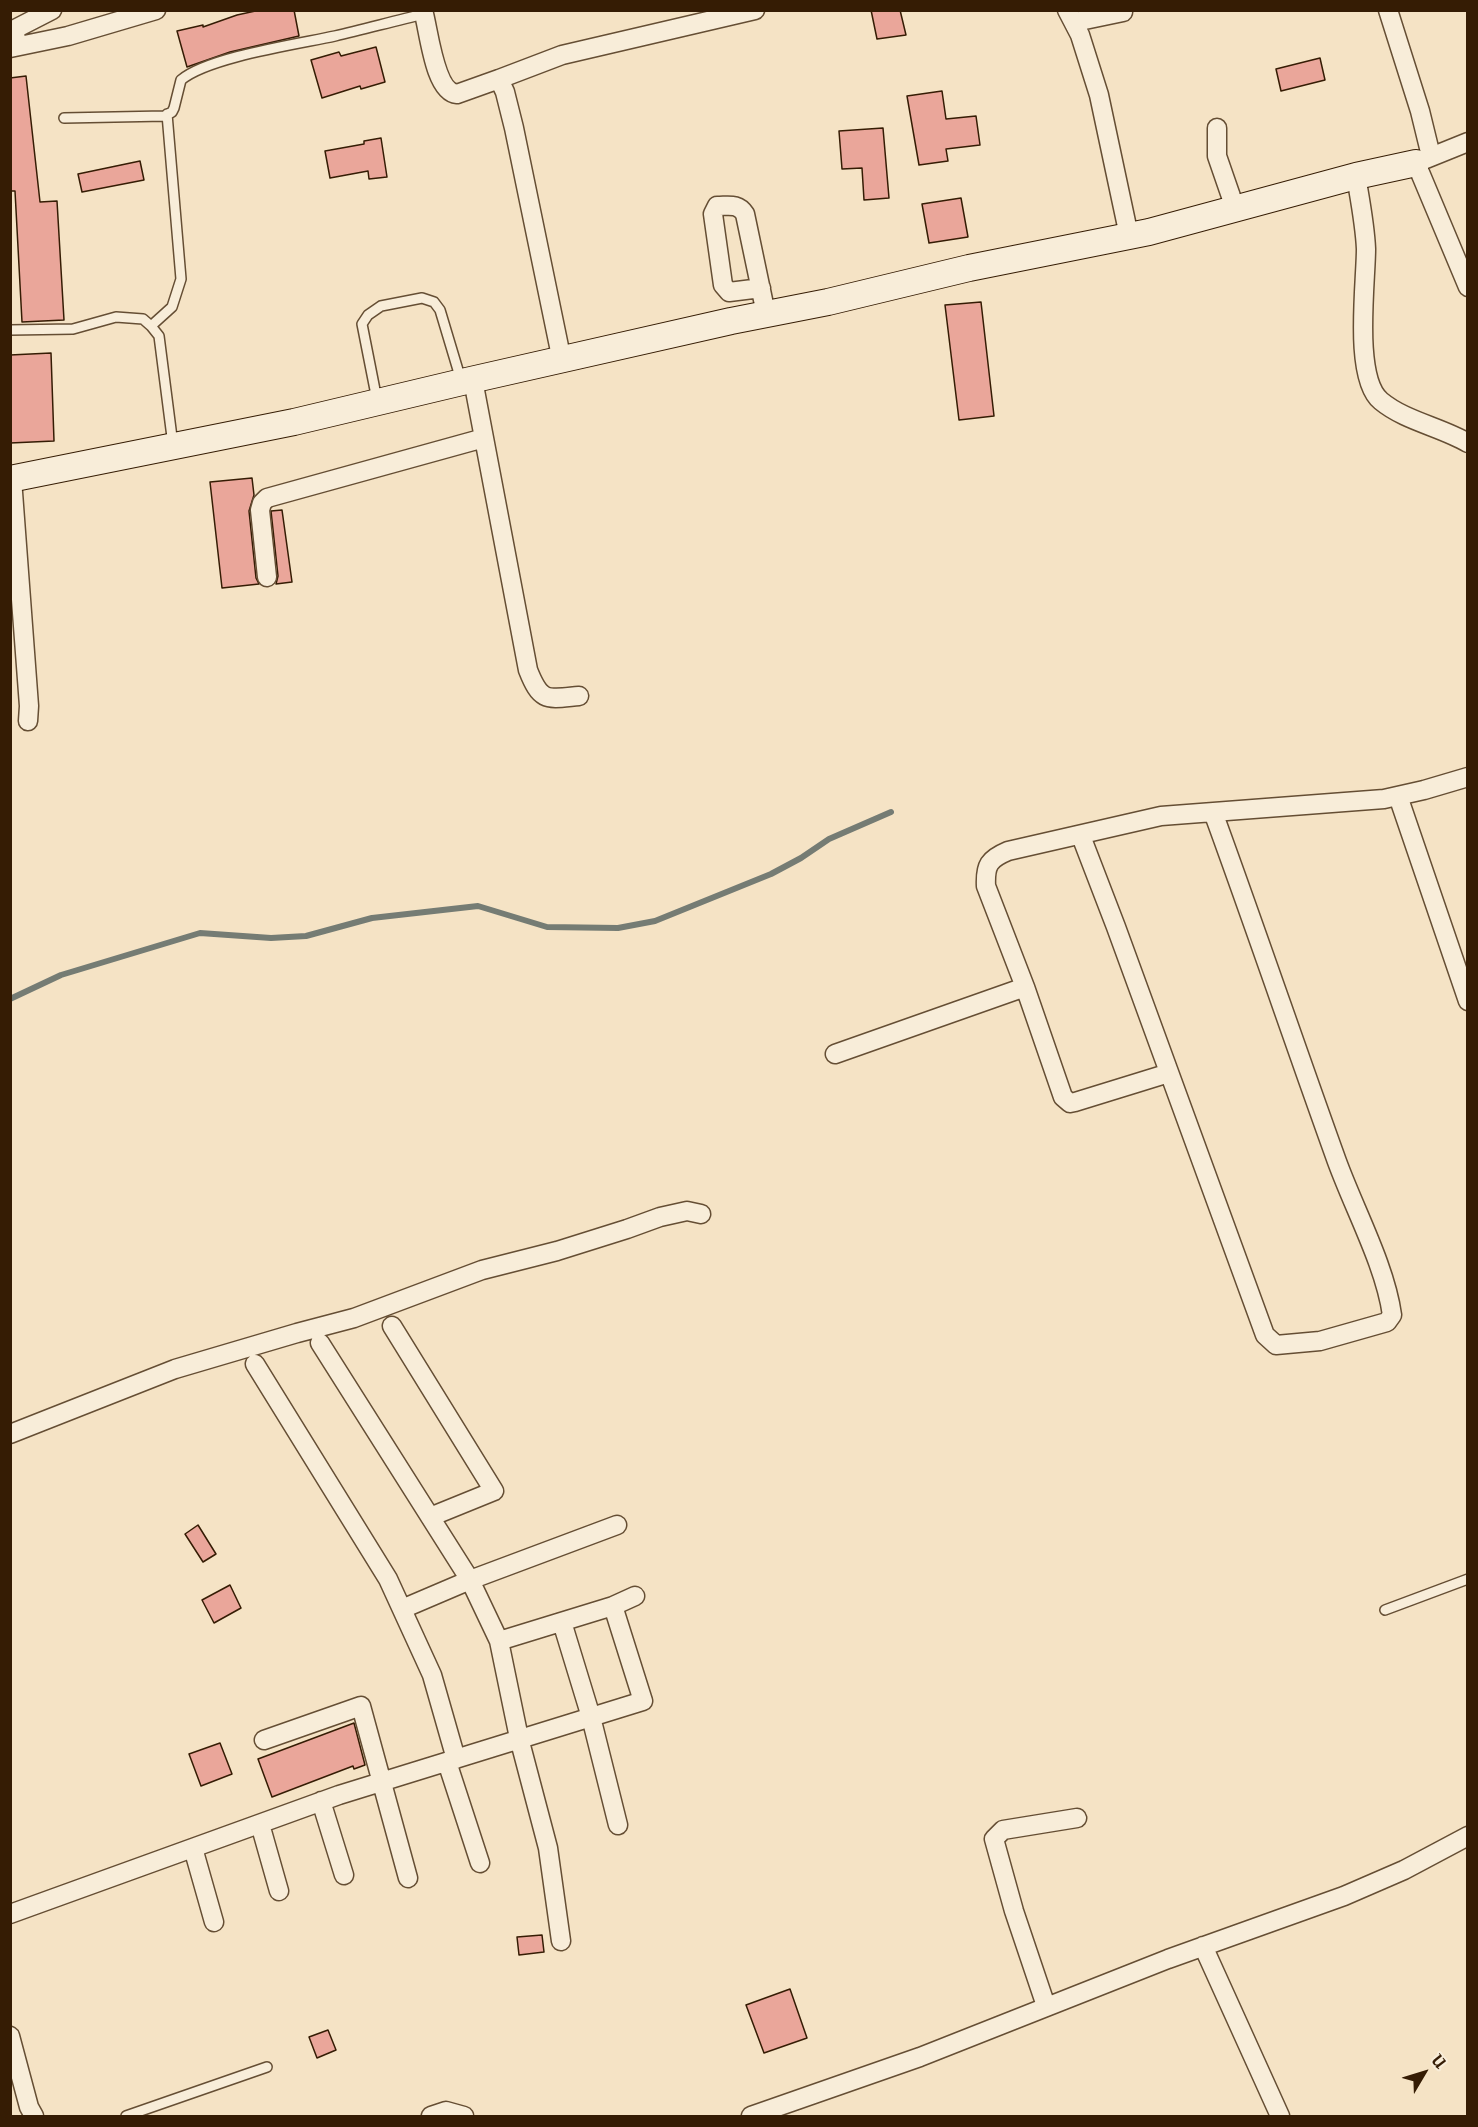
<!DOCTYPE html>
<style>
body{margin:0}
#map{position:relative;width:1478px;height:2127px;overflow:hidden;background:#f5e3c5;font-family:"IM FELL French Canon",serif}
canvas{display:block}
.frame{position:absolute;inset:0;border:12px solid #351c04;pointer-events:none}
.north{position:absolute;left:1394px;top:2043px;width:60px;height:60px;-webkit-text-stroke:4px #f8edd9;paint-order:stroke;rotate:52deg;font-size:16px;font-weight:700;line-height:24px;text-align:center;color:#351c04}
.north::after{content:'';display:block;margin:auto;width:21px;height:27px;background:#351c04;clip-path:polygon(50% 0,100% 100%,50% 72%,0 100%)}
</style>
<div id="map">
<canvas width="1478" height="2127"></canvas>
<div class="frame"></div>
<div class="north">U</div>
</div>
<script>
const ctx = document.querySelector('canvas').getContext('2d');
ctx.lineJoin = 'round';
function strokePath(path, color, width, dash) {
  ctx.strokeStyle = color;
  ctx.lineWidth = width;
  ctx.lineCap = dash ? 'butt' : 'round';
  ctx.setLineDash(dash || []);
  ctx.stroke(path);
}
function fillPath(path, color) {
  ctx.fillStyle = color;
  ctx.fill(path, 'evenodd');
}
strokePath(new Path2D(`
 M10,999L61,975L200,933L271,938L306,936L372,918L478,906L547,927L618,928L655,921L771,874L801,858L829,839L891,812`), '#757c74', 6);
const building = new Path2D(`
 M260,10H294L299,36L230,52L187,67L177,31L203,25V27L237,15Z
 M871,10H900L906,35L877,39Z
 M376,47L385,82L361,89L360,86L322,98L311,60L339,52L341,56Z
 M1320,58L1325,80L1281,91L1276,69Z
 M26,76L40,202L57,201L64,320L22,322L15,191H10V78Z
 M942,91L946,119L976,116L980,145L946,149L948,161L919,165L907,96Z
 M883,128L889,198L864,200L862,168L842,169L839,131Z
 M381,138L387,177L369,179L368,171L330,178L325,151L364,144V141Z
 M140,161L144,180L82,192L78,174Z
 M961,198L968,237L929,243L922,204Z
 M981,302L994,416L959,420L945,305Z
 M51,353L54,441L10,443V355Z
 M252,478L254,495L249,511L256,578L259,584L222,588L210,482Z
 M282,510L292,582L276,584L278,576L271,511Z
 M198,1525L216,1554L203,1562L185,1534Z
 M230,1585L241,1608L214,1623L202,1600Z
 M354,1723L365,1765L354,1769L353,1766L272,1797L258,1759Z
 M220,1743L232,1774L201,1786L189,1754Z
 M542,1935L544,1952L519,1955L517,1937Z
 M790,1989L807,2038L764,2053L746,2005Z
 M328,2030L336,2050L317,2058L309,2037Z`);
fillPath(building, '#eaa69a');
strokePath(building, '#351c04', 1.5);
const lane = new Path2D(`
 M64,118L165,116L172,112L174,108L181,80C208,57 298,44 335,36C365,29 394,21 424,14
 M151,326L172,307L181,279L167,114
 M10,330L73,329L116,317L143,319L151,326L159,336L173,445
 M377,400L362,324L368,315L381,306L422,298L434,302L440,310L461,380
 M1385,1610L1468,1579
 M126,2116L267,2067`);
const street = new Path2D(`
 M423,10C429,30 434,92 457,94L499,79L505,92L514,128L562,361
 M1067,10L1080,35L1099,95L1129,236
 M1388,10L1420,111L1431,156
 M1075,22L1123,12
 M16,46L15,29L52,10
 M10,48L68,36L156,10
 M499,79L562,55L755,10
 M1217,128V156L1235,208
 M1468,142L1416,163L1468,287
 M1356,176C1360,200 1365,225 1366,249C1366,283 1353,378 1381,401C1405,421 1441,427 1468,443
 M761,288L729,292L723,285L713,214L717,206C729,206 738,203 745,214L766,314
 M473,380L528,670C541,703 547,699 579,696
 M12,479L29,706L28,721
 M267,577L260,510L262,503L267,498L484,438
 M1398,796L1468,1001
 M1081,836L1116,927L1265,1335L1276,1345L1320,1341L1387,1322L1392,1315C1385,1264 1352,1205 1335,1156C1294,1042 1255,927 1213,812
 M835,1054L1025,987
 M1169,1073L1075,1102L1070,1103L1063,1097L1025,987L986,886C985,865 989,859 1008,851L1161,816L1384,799L1424,790L1468,777
 M392,1326L494,1491L430,1517
 M320,1343L470,1580L499,1641L519,1738L548,1848L561,1941
 M255,1364L388,1579L432,1675L456,1759
 M10,1434L175,1369L297,1333L354,1318L482,1270L557,1251L627,1229L660,1217L687,1211L701,1214
 M402,1609L470,1580L617,1525
 M562,1622L591,1717L618,1825
 M499,1641L613,1606L635,1596
 M264,1740L361,1706L408,1878
 M447,1762L480,1863
 M321,1801L344,1875
 M260,1824L279,1891
 M193,1848L214,1922
 M10,1914L339,1795L643,1701L613,1606
 M1203,1946L1280,2116
 M1046,2006L1014,1911L994,1839L1003,1830L1077,1818
 M10,2036L29,2107L34,2116
 M431,2116L446,2111L464,2116
 M751,2116L920,2057L1168,1959L1344,1896L1404,1870L1468,1836`);
const secondary = new Path2D(`
 M10,479L294,422L462,382L731,321L828,302L969,268L1149,232L1356,176L1416,163`);
strokePath(lane, '#654e34', 12);
strokePath(street, '#654e34', 21);
strokePath(secondary, '#351c04', 28);
strokePath(lane, '#f8edd9', 9);
strokePath(street, '#f8edd9', 18);
strokePath(secondary, '#f8edd9', 26);
</script>
